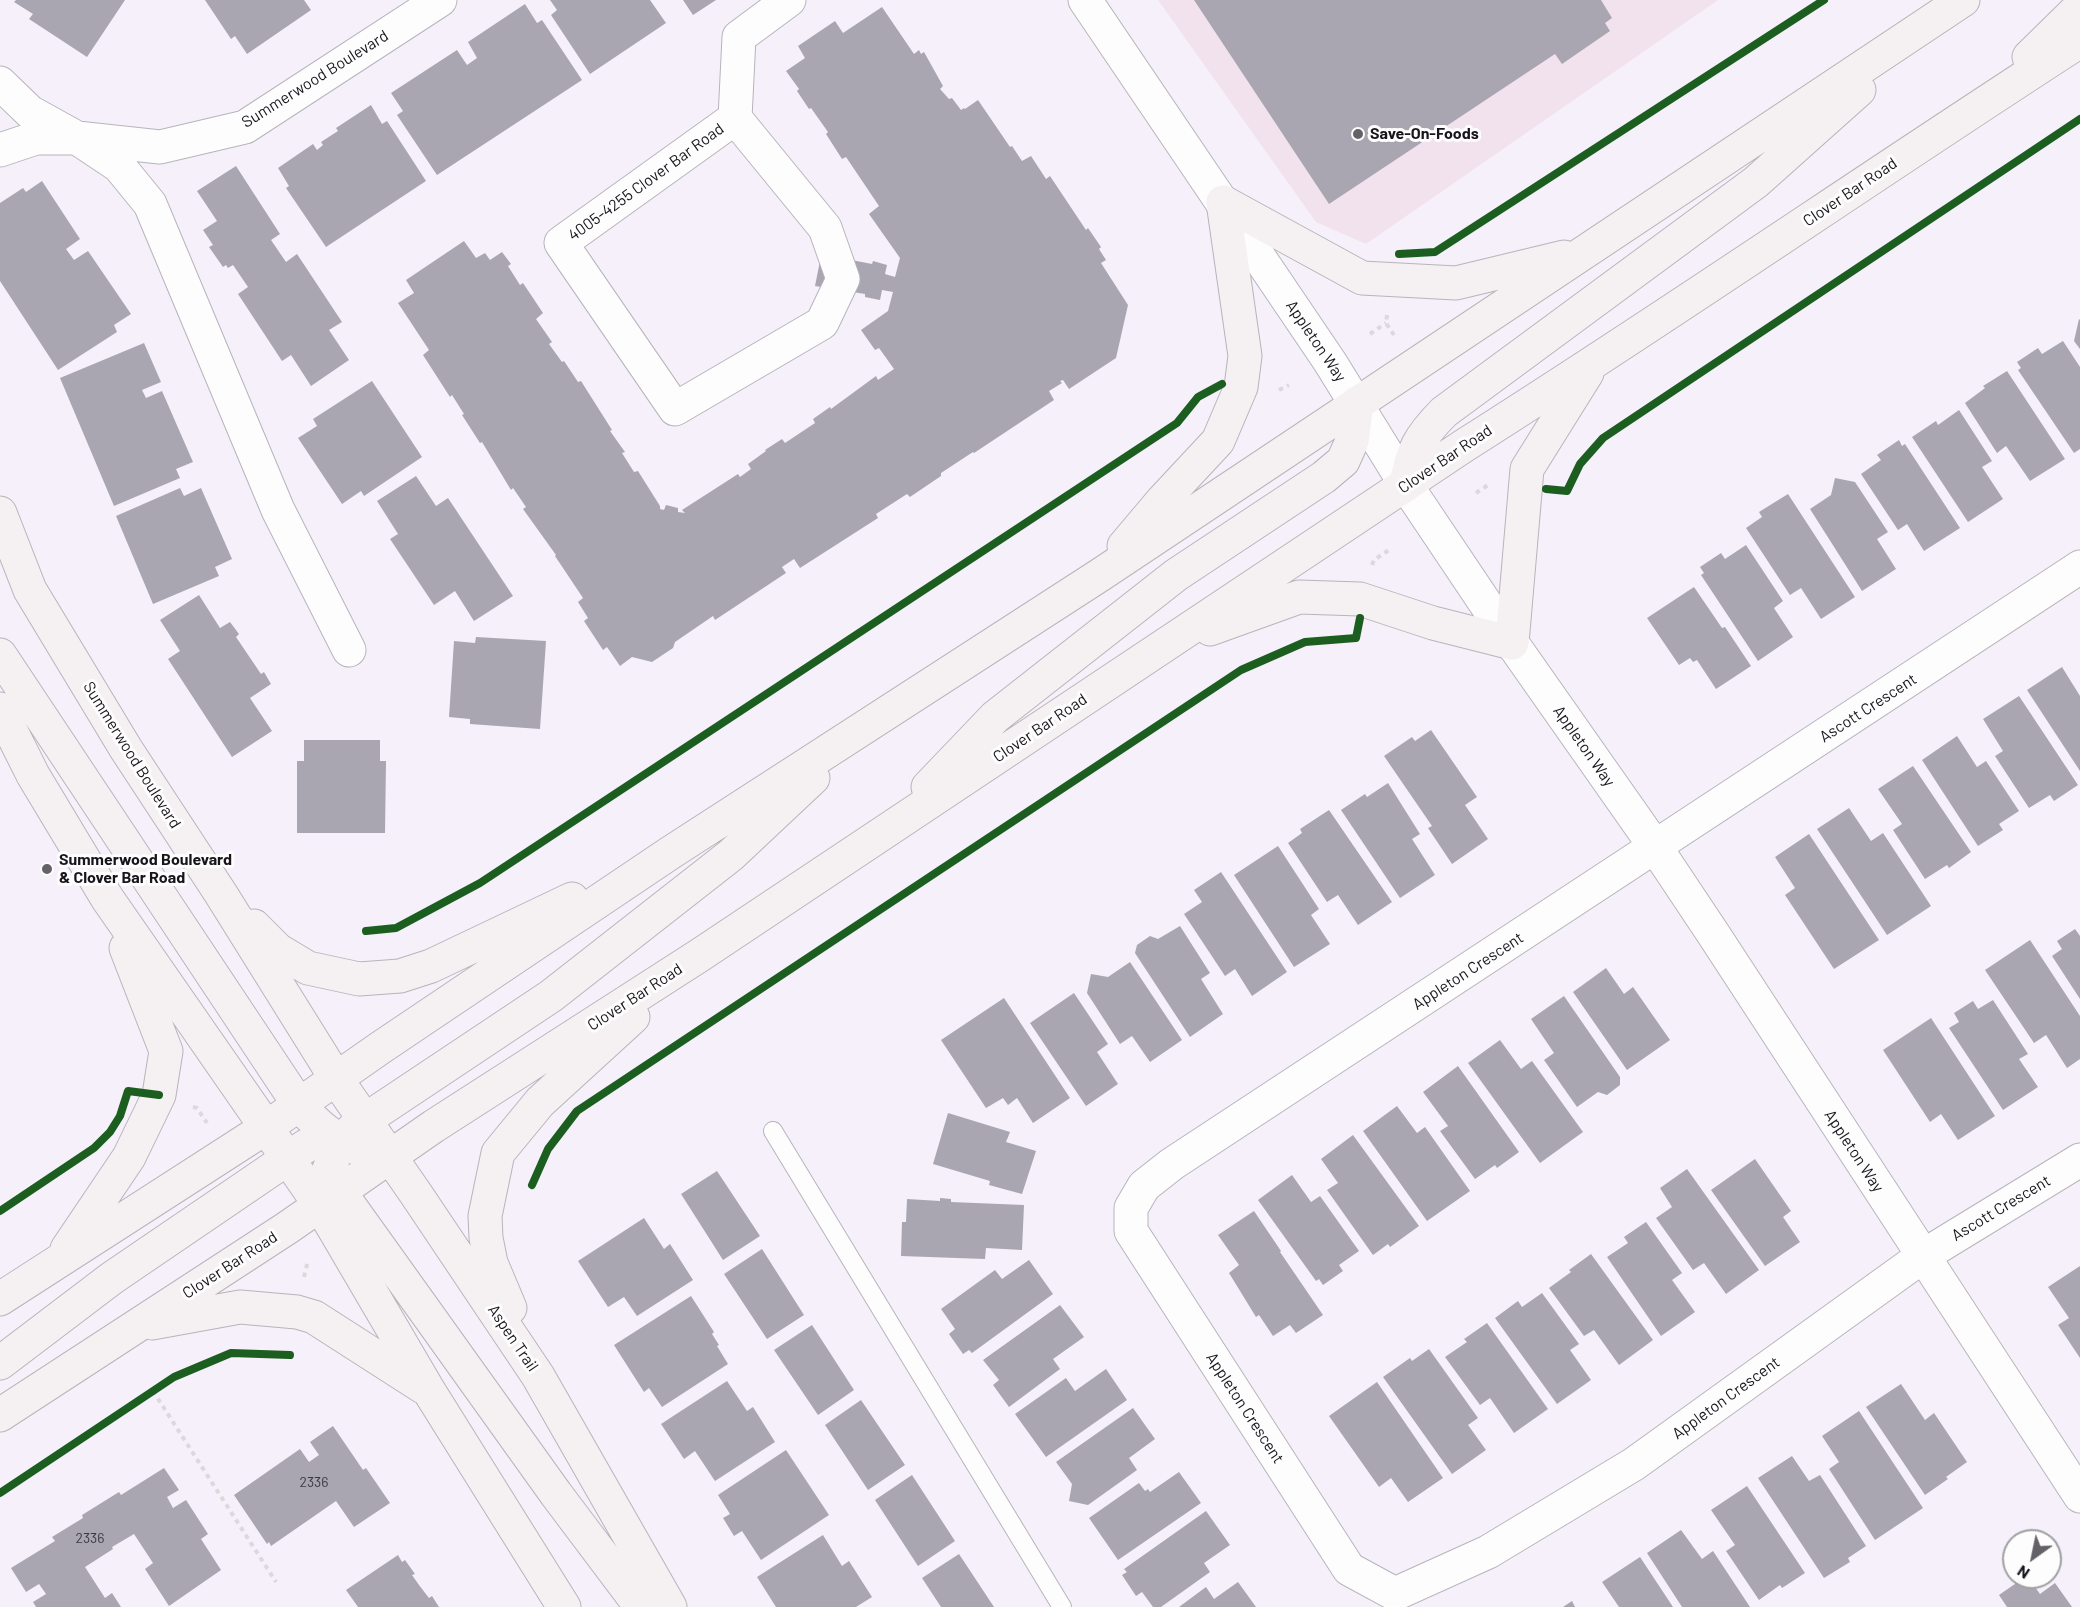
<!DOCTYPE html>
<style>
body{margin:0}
#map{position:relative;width:2080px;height:1607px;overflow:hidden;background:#f5f0fa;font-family:Barlow,sans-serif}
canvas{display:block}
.north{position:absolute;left:2002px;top:1529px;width:60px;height:60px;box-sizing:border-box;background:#fdfdfd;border:2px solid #a1a0a3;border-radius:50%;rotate:213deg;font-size:16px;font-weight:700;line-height:24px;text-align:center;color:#17141b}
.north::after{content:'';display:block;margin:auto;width:21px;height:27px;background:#656169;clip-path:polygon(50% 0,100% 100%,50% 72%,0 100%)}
</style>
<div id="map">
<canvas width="2080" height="1607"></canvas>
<div class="north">N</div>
</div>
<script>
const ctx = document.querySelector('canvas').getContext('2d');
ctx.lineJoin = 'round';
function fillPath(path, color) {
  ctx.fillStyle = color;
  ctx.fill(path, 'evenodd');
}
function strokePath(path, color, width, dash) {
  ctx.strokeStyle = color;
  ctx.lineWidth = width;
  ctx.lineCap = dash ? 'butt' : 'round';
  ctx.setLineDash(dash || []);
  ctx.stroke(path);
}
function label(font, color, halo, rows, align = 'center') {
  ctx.font = font + ' Barlow,sans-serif';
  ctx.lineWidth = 6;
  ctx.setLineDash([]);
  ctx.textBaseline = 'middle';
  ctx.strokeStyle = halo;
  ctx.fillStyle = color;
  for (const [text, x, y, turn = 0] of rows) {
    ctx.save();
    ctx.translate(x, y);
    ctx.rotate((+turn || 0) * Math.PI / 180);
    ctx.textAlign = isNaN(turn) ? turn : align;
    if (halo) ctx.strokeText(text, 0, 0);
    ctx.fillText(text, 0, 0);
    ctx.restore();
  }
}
fillPath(new Path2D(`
 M1158,0H1718L1366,244L1316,222Z`), '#f2e2ed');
fillPath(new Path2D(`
 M16,0H125L87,57L29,19L33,14L14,2Z
 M205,0H304L311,10L247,54L235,36L231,39Z
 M550,0H650L666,23L590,74L551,15L557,10Z
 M683,0H716L693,15Z
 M1194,0H1601L1612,18L1605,23L1610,31L1562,64L1555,54L1329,204Z
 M525,4L537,23L542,20L582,80L437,175L397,115L403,111L391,93L457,50L467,65L477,58L468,42Z
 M882,7L914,54L919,50L921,54L924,52L943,86L940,89L949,99L952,98L961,110L964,108L965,109L978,100L1010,147L1012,146L1022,161L1031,156L1046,179L1050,176L1086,230L1088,228L1101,247L1099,249L1106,260L1101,263L1128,305L1116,358L1069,389L1063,380L1060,381L1062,383L1049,391L1054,400L974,453L973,452L941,473V476L910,497L907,494L876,514L878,518L800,568L794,559L782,567L786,573L715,620L713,616L675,642L673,648L652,662L632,657L620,666L607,647L603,650L584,621L588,618L578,602L583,598L555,556L556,555L523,509L526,507L513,488L511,490L482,442L480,443L462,415L464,414L452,395L450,397L423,355L429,350L398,303L414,293L406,280L464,241L476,258L485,253L490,260L502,252L511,264L508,266L520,285L523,283L543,313L536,319L552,342L549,344L562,362L564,361L578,382L581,381L612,430L610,431L625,452L622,453L634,472L638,471L660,506V509L664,510L666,505L678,508V512L685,513L682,510L738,474L740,477L751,469L748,464L766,451L765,450L782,439L785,443L815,423L813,419L830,407L831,409L876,376L878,380L894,369L879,348L875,350L861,330L888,311L893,292L882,290L880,300L865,297V294L815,286L822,251L836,257L872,264L873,261L887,265L885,274L895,277L900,258L869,214L879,206L846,157L842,159L826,134L828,132L811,108L809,109L797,91L799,89L786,71L805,58L798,46L835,21L843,33Z
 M371,105L382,124L387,121L426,181L326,247L286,188L289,186L278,168L313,144L317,150L323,145L321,142L338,131L336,128Z
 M236,166L280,234L271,240L286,262L297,254L342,322L329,330L349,360L311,386L291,355L282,361L238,294L248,287L233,265L228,268L226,265L223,267L209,247L213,245L203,230L217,221L197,191Z
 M42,181L80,239L66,249L74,260L88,251L131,314L114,325L117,332L58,370L0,281V203L23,188L26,192Z
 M2079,319L2080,320V349L2074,341Z
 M2063,341L2080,367V449L2074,453L2018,370L2021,368L2017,362L2038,348L2042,354Z
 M144,343L161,382L142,390L146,398L162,391L193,462L176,469L180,478L114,506L60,378Z
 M2007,371L2065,459L2030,481L2006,446L1997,453L1965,403L1985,388L1983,386Z
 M372,381L422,457L364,496L361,491L342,504L298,438L317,426L313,419Z
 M1959,410L1992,461L1982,467L2003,499L1968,522L1912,437L1936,421L1938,425Z
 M1899,440L1902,446L1905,444L1960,528L1924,551L1907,524L1898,530L1861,474L1881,460L1877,455Z
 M416,476L436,506L448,498L513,596L474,621L455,591L434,605L390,539L398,534L377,501Z
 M1835,478L1855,482L1888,532L1877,539L1896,569L1862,591L1810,509L1831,495Z
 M180,488L184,496L201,488L232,559L215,567L219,576L153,604L116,516Z
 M1788,494L1855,597L1821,619L1801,588L1790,595L1746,528L1762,517L1759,512Z
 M1746,545L1783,601L1774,608L1793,637L1758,661L1701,575L1704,573L1700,567L1721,553L1725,559Z
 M1694,587L1722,628L1725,627L1751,666L1716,689L1697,660L1693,662L1690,658L1679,665L1647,618Z
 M199,595L220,628L230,622L239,634L236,637L261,674L264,672L271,684L250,698L272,731L232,757L168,659L180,651L160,620Z
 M476,637L546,641L540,729L470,724V719L449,717L454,641L475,643Z
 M2062,667L2080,696V771L2027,690Z
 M2019,696L2078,785L2054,801L2050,795L2029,808L1995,756L2003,751L1983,719Z
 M1431,730L1477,797L1465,805L1488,839L1452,864L1428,828L1432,826L1384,756L1412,737L1415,741Z
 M1957,736L1977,767L1986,761L2019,811L1999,824L2003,830L1978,846L1922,760Z
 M304,740H380V761H386L385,833H297V761H304Z
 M1913,766L1971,852L1949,868L1947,865L1925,879L1893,830L1902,824L1878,789Z
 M1388,783L1420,834L1412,839L1435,875L1400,898L1341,810L1365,794L1367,797Z
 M1849,808L1871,841L1883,833L1931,906L1887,935L1817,829Z
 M1329,810L1392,902L1358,925L1338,895L1327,902L1288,843L1302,833L1300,829Z
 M1809,834L1879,940L1834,969L1785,895L1795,888L1775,857Z
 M1278,846L1319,909L1311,915L1330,944L1294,967L1234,875Z
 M1221,872L1287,972L1252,996L1235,969L1225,976L1184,914L1202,902L1194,890Z
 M1180,926L1210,973L1201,979L1223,1014L1190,1037L1135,953L1137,945L1150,936L1158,939Z
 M2075,929L2080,936V999L2052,956L2062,949L2057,941Z
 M2030,940L2080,1016V1059L2067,1068L2046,1035L2034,1043L1985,970Z
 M1130,962L1182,1040L1150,1062L1132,1036L1120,1044L1087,993L1091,974L1108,977Z
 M1606,968L1624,994L1633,987L1670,1040L1627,1070L1573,992Z
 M1074,993L1108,1044L1097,1052L1118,1084L1086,1106L1030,1023Z
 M1564,996L1620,1077V1085L1607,1095L1598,1092L1577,1107L1544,1060L1554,1053L1531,1019Z
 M1004,998L1070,1098L1033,1123L1017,1098L1008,1105L1003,1098L986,1108L941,1040Z
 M1993,1000L2028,1054L2019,1059L2038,1087L2003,1110L1949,1028L1959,1022L1954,1013L1973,1001L1978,1009Z
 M1931,1018L1995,1116L1958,1140L1941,1114L1930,1122L1883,1050Z
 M1500,1040L1521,1069L1532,1061L1583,1132L1540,1163L1468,1063Z
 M1458,1066L1519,1152L1497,1168L1495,1165L1475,1179L1440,1131L1448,1126L1423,1092Z
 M1397,1106L1417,1133L1425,1127L1470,1191L1427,1221L1363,1131Z
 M948,1113L1010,1132L1006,1142L1036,1151L1022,1194L989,1185L990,1181L933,1164Z
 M1353,1135L1419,1226L1390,1247L1388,1244L1373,1255L1327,1190L1338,1183L1321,1159Z
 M1755,1159L1791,1211L1783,1217L1800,1242L1765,1266L1711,1190Z
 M1687,1169L1759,1270L1726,1294L1704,1263L1693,1270L1656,1218L1672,1207L1660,1188Z
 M717,1171L760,1236L723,1260L681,1194Z
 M1292,1175L1311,1202L1320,1196L1359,1251L1339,1265L1343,1271L1323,1285L1319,1279L1316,1281L1258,1200Z
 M940,1198L951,1199V1202L1024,1205L1022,1250L986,1248L985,1259L901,1256L902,1222H906L907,1199L940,1201Z
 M1254,1211L1281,1251L1280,1252L1323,1315L1296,1333L1290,1325L1273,1336L1259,1315L1256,1317L1229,1273L1239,1265L1218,1235Z
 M644,1218L664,1249L670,1244L693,1280L637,1316L624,1297L608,1307L578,1261Z
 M1646,1222L1682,1273L1672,1280L1695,1312L1661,1336L1607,1257L1628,1243L1624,1237Z
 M762,1249L804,1315L767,1339L724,1274Z
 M1591,1254L1653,1340L1619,1365L1594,1330L1584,1336L1549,1288L1571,1272L1569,1270Z
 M1029,1260L1053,1294L972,1353L969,1350L963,1354L949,1334L955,1329L941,1309L995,1270L1002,1279Z
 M2080,1266V1358L2058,1325L2069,1318L2048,1287Z
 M1542,1293L1579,1344L1570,1350L1591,1380L1557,1404L1495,1318L1518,1301L1522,1307Z
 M691,1296L714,1332L712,1334L719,1345L717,1346L728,1364L662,1407L649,1388L644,1392L614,1345Z
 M1060,1305L1084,1337L1053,1359L1060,1369L1009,1407L993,1385L999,1380L983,1360Z
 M1487,1323L1548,1409L1514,1433L1490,1398L1480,1405L1445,1357L1467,1342L1464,1339Z
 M812,1325L854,1390L818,1415L774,1350Z
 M1429,1349L1478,1418L1468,1425L1486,1450L1452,1474L1383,1377L1410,1358L1412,1361Z
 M1106,1369L1127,1400L1046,1457L1015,1414L1066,1378L1075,1391Z
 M727,1381L747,1411L753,1407L775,1442L715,1481L695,1451L684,1459L661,1424Z
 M1377,1382L1443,1478L1408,1502L1391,1478L1379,1487L1329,1416Z
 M1901,1384L1925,1420L1934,1413L1967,1462L1946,1477L1948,1479L1925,1495L1866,1407Z
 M861,1400L905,1465L868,1490L825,1425Z
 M1133,1408L1155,1439L1129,1458L1137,1470L1088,1505L1069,1501L1072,1484L1056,1462Z
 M1859,1411L1923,1508L1875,1540L1829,1469L1839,1462L1822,1436Z
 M333,1426L363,1470L366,1468L390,1503L354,1527L336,1501L271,1546L269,1542L267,1544L234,1495L300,1449L309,1462L319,1455L310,1442Z
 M786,1450L829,1515L761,1560L742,1531L734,1536L723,1518L730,1514L718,1495Z
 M1792,1456L1809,1481L1820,1475L1866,1546L1848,1558L1850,1562L1824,1578L1758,1478Z
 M164,1468L179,1490L167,1497L173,1508L186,1500L208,1534L201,1539L221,1570L169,1606L145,1569L153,1563L134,1534L112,1547L113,1549L85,1567L105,1598L112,1593L121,1607H36L33,1602L46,1594L39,1584L26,1592L11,1568L55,1541L52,1537L83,1518L82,1515L119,1492L121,1495Z
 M1179,1472L1201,1503L1118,1560L1089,1518L1139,1483L1145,1491L1148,1489L1150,1492Z
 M912,1475L955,1541L918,1566L875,1500Z
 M1747,1486L1805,1573L1782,1588L1780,1585L1759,1600L1726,1551L1735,1545L1711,1510Z
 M1206,1511L1230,1545L1204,1563L1210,1572L1161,1607H1153L1142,1592L1136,1596L1122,1575L1127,1572L1124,1569Z
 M1681,1530L1702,1559L1713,1551L1750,1607H1682L1647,1553Z
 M823,1535L842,1566L849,1561L872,1597L856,1607H776L757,1577Z
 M959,1554L994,1607H941L922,1578Z
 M398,1555L402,1562L405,1560L415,1574L412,1575L419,1585L429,1598L432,1596L439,1607H358L346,1590Z
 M1640,1557L1673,1607H1619L1602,1582Z
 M2025,1577H2028L2040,1594L2055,1583L2072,1607H2007L1999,1595Z
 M1238,1582L1256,1607H1179L1206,1587L1214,1599Z
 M1572,1601L1575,1607H1563Z`), '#a9a6b2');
const lane = new Path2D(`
 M773,1131L1062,1607`);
const street = new Path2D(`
 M1085,0L1330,362L1406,485L1512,643L1656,848L1714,935L2080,1496
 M0,83L30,112L77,138L119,166L150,204L278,510L349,650
 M735,118L561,243L675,409L822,323L843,279L825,228L735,118L739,37L789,0
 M0,150L36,138H77L160,147L245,127L440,0
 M2080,567L1172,1164L1144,1186L1131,1208V1231L1349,1569L1395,1594L1488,1552L1634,1464L1923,1256L2080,1160`);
const secondary = new Path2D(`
 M2029,57L2080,7
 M1223,202L1362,278L1456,283L1564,257
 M1406,485C1412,451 1419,437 1444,412L1756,182L1859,90
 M0,513L30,590L126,749L221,894L337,1080L416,1194L538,1376L670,1607
 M1124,546L1162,501L1218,441L1241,387L1245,356L1223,202
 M1210,629L1299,597L1360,599L1433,623L1512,643L1527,469L1587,373
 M0,655L299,1105C317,1125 336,1142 362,1150
 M0,709L33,775L107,898L320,1205L429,1391L564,1607
 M928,787L995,717L1176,575L1324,477L1343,461L1352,441L1357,403
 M254,926L278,950L308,968L359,979L400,976L431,966L572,899
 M327,1174L556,1494L641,1607
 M320,1205C326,1175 333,1147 356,1126L551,996L731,855L813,778
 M67,1249L129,1157L159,1095L166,1051L126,948
 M0,1299L267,1127L380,1048L670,853L1100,575L1963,0
 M510,1308L491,1263L486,1238L485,1216L498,1153L540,1102L633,1017
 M152,1323L240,1307L297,1312L314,1317L423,1387
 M0,1363L112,1278L306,1146
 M0,1415L287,1228L434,1126L700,955L1465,445C1672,314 1874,174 2080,41`);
strokePath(lane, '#b7b4bb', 20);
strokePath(street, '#b7b4bb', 35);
strokePath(secondary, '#b7b4bb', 35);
strokePath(new Path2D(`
 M1387,315L1386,323L1394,335
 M1370,334L1386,323
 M1279,390L1289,385
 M1476,493L1488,485
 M1372,565L1374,560L1389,550
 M193,1107L197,1108L207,1123
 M304,1277L308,1260
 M153,1391L276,1582`), '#dbd9dc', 4, [4.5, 4.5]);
strokePath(lane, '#fefdfe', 18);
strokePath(street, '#fefdfe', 33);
strokePath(secondary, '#f5f0f2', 33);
strokePath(new Path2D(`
 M1399,254L1435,252L1824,0
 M1546,489L1567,491L1580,464L1603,438L2080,119
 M366,931L396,928L480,883L1177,423L1198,397L1222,384
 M532,1185L548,1149L577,1111L1241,670L1305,642L1356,638L1360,618
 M0,1211L94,1148L110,1132L120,1116L128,1091L159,1095
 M0,1493L174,1377L231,1353L290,1355`), '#1b5e20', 8);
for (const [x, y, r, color] of [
 [1358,134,6,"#656169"],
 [47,869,6,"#656169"]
]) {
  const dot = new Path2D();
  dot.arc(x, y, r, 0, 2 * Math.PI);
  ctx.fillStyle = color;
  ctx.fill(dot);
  strokePath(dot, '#fdfdfd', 2);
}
label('14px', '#3c3841', null, [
 ["2336",314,1482],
 ["2336",90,1538]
]);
label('16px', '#17141b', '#fdfdfd', [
 ["Summerwood Boulevard",315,79,-32],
 ["4005-4255 Clover Bar Road",646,182,-36],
 ["Clover Bar Road",1850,192,-34],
 ["Appleton Way",1316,341,56],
 ["Clover Bar Road",1445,459,-34],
 ["Ascott Crescent",1868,708,-33],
 ["Clover Bar Road",1040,728,-34],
 ["Appleton Way",1584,746,55],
 ["Summerwood Boulevard",132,755,58],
 ["Appleton Crescent",1468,971,-33],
 ["Clover Bar Road",635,997,-33],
 ["Appleton Way",1854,1151,57],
 ["Ascott Crescent",2001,1208,-31],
 ["Clover Bar Road",230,1265,-33],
 ["Aspen Trail",513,1338,56],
 ["Appleton Crescent",1726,1398,-36],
 ["Appleton Crescent",1245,1408,57]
]);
label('bold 16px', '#17141b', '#fdfdfd', [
 ["Save-On-Foods",1370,134],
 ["Summerwood Boulevard",59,860],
 ["& Clover Bar Road",59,878]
], 'left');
</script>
